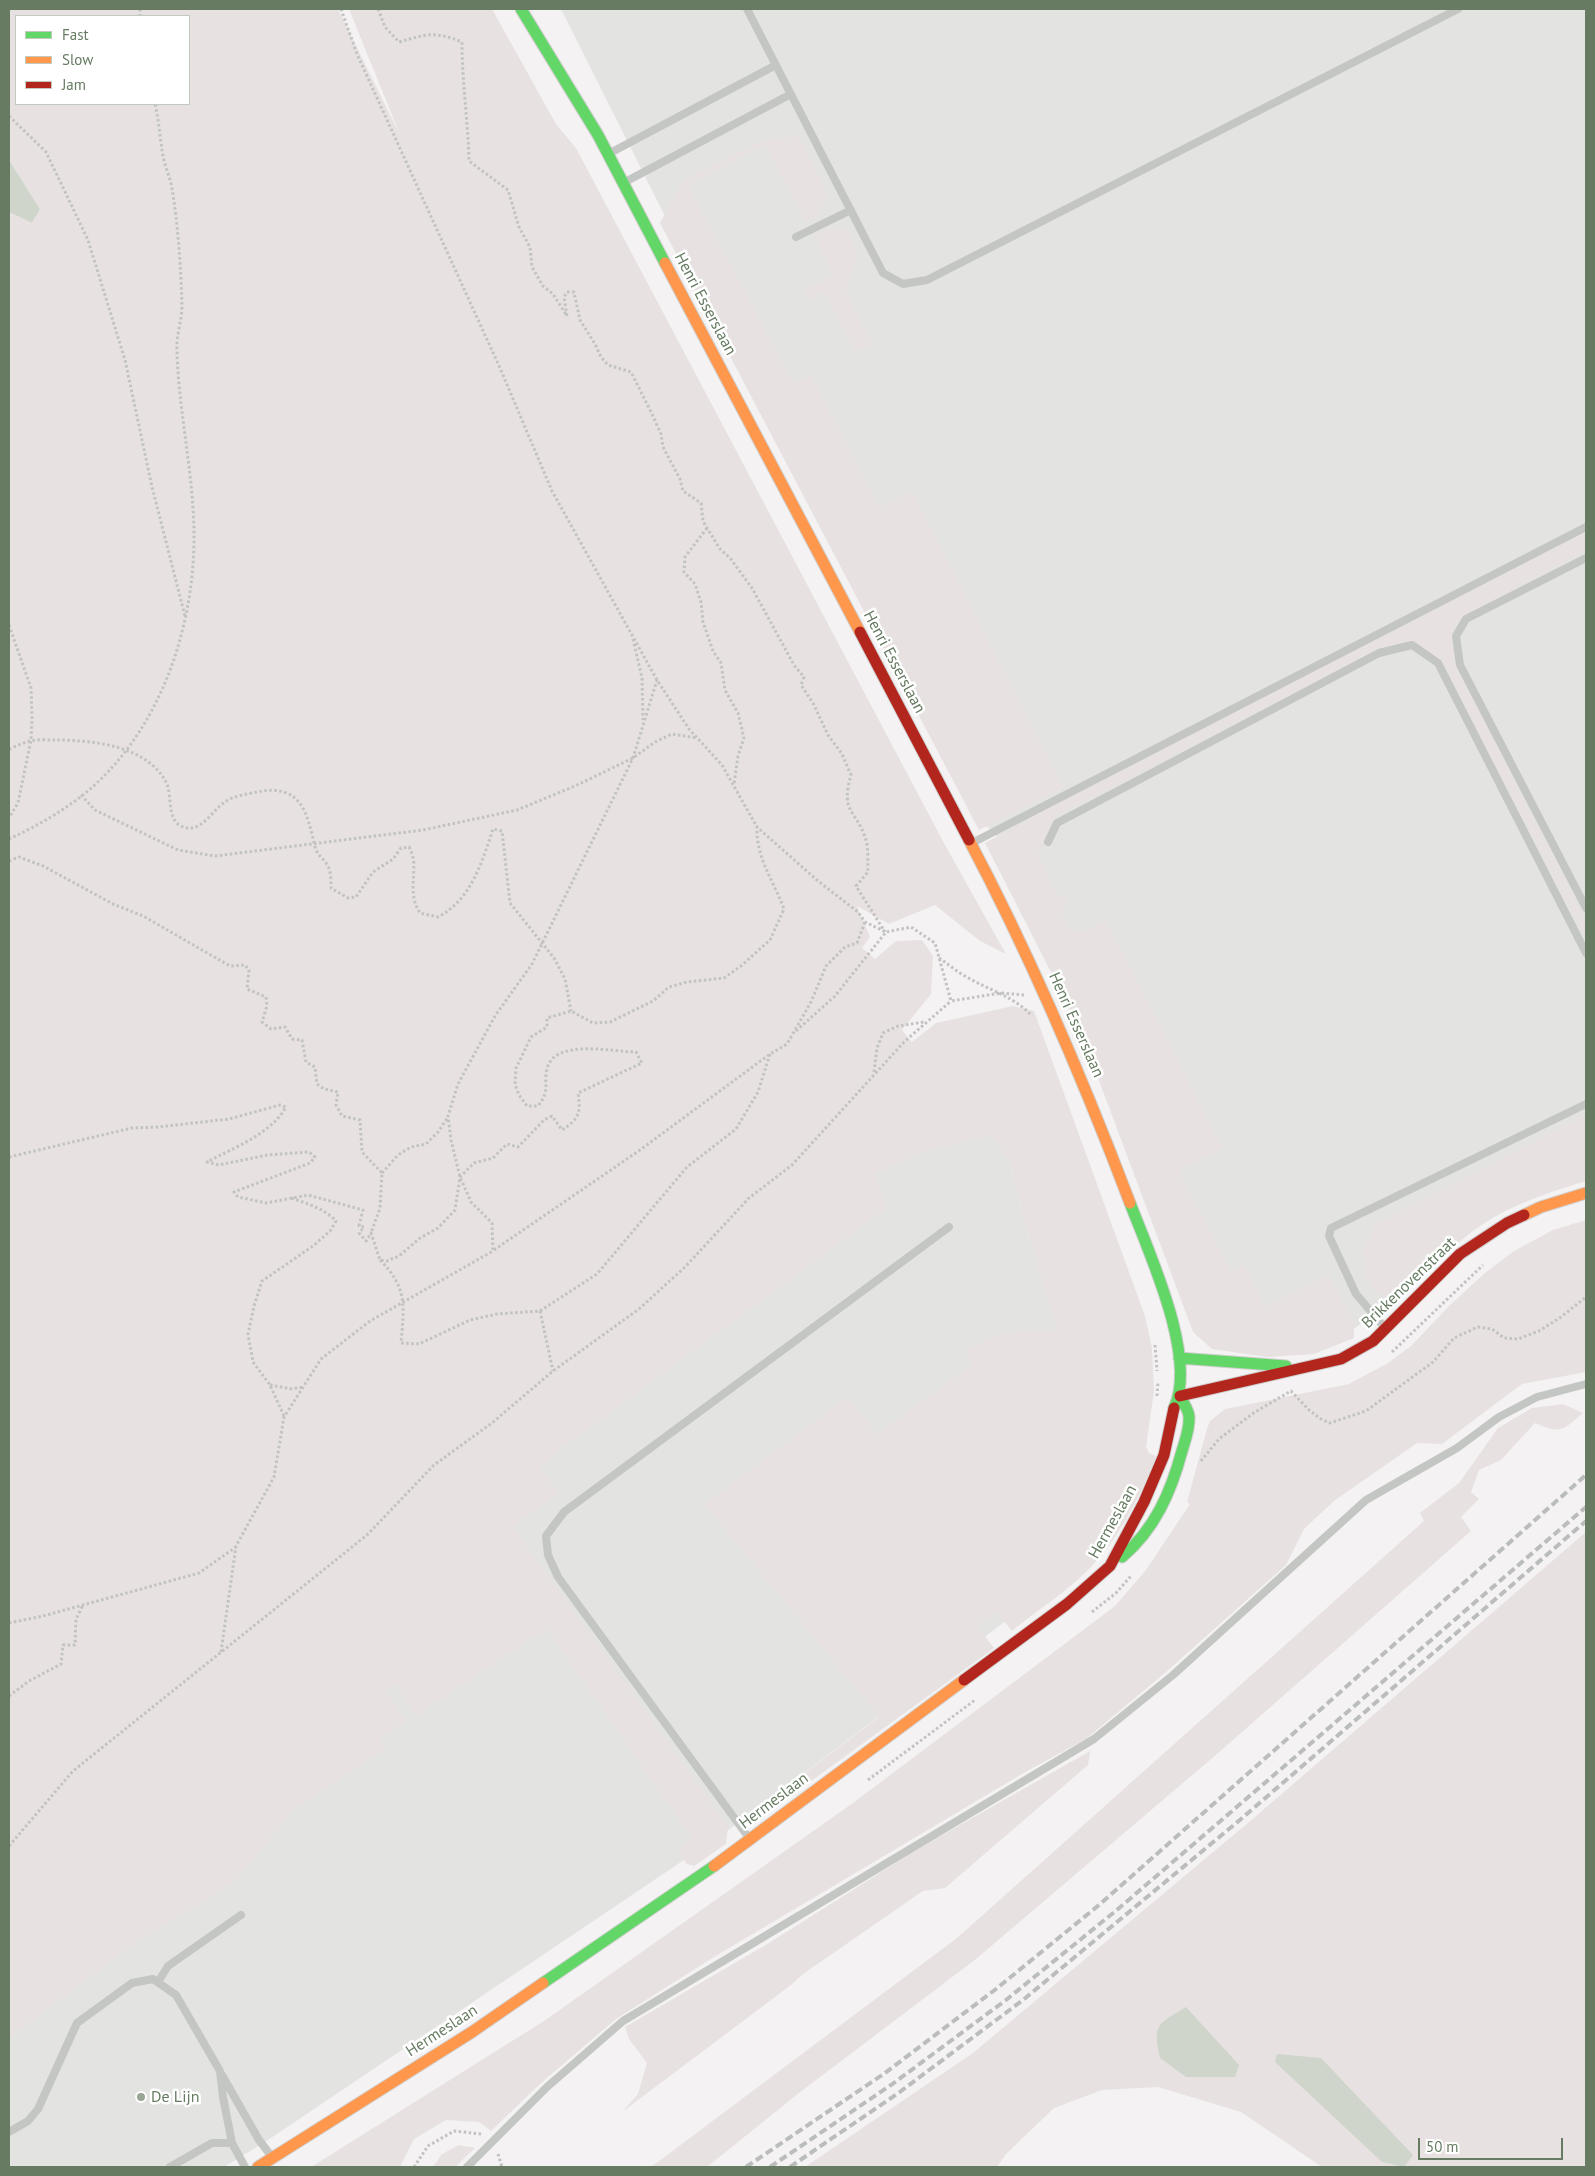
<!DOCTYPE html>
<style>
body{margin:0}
#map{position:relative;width:1595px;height:2176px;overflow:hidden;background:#f4f2f3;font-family:"PT Sans",sans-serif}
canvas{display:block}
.frame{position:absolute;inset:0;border:10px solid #667b61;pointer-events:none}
.legend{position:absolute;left:15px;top:15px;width:175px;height:90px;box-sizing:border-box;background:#fff;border:1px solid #c2cac0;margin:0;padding:6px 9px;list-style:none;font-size:15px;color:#667b61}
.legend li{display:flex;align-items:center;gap:10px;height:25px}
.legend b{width:25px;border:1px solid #c2cac0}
.scale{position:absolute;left:1418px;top:2138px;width:145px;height:22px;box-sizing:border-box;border:2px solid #667b61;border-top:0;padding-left:6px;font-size:15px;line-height:18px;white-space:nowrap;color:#667b61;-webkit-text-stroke:4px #fff;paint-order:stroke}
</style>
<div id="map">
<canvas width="1595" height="2176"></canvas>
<div class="frame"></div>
<ul class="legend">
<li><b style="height:6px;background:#63d668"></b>Fast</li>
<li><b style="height:6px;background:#ff974d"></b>Slow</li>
<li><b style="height:6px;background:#b3261e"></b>Jam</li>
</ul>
<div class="scale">50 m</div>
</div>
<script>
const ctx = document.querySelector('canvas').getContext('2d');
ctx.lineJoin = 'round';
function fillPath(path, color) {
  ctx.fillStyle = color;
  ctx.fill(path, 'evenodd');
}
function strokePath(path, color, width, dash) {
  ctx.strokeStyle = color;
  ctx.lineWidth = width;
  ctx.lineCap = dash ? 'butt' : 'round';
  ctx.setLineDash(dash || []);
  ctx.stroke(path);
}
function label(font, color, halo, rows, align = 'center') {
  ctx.font = font + ' "PT Sans",sans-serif';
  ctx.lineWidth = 5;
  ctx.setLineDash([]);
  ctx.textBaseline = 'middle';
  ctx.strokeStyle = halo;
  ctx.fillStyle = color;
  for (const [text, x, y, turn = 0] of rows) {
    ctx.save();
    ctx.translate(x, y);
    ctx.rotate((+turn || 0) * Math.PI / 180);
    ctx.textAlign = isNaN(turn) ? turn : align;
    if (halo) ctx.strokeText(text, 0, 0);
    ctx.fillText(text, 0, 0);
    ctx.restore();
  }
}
fillPath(new Path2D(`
 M561,9H1586V1166L1497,1199L1406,1273L1375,1313L1336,1342L1272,1350L1002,841L982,822L673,232Z
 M990,1135L1009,1160L1027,1231L1058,1331L1072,1571L727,1831L268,2140L224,2167H9V2039L123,1952L250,1849L504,1504L557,1452L876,1173L924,1152Z`), '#e3e3e2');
fillPath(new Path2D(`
 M9,9H338L400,135L349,9H492L556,124L576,148L945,845L1006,954L980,941L935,905L889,924L857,906L870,937L862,948L875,959L896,941L922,940L933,956L931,994L902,1030L912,1042L936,1023L1013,1006L1034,1011L1145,1316L1152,1348L1154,1391L1146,1447L1149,1453L1156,1456C1140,1497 1119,1539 1087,1571C1065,1593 1036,1611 1012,1631L996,1611L977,1626L994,1648L770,1811H754L879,1717L704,1504L847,1397L877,1434L972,1364L964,1351L1003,1332L1057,1330L1027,1231L1009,1160L990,1135L925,1152L876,1173L886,1209L557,1452L541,1469L559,1493L513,1527L728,1826L726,1844L694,1866L687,1864L679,1853L680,1848L692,1839L547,1629L416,1716L396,1684L386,1690L407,1721L380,1739L386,1749L294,1810L234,1883L131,1946L9,2039V212L32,223L40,209L9,160ZM16,16H189V104H16Z
 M799,136L828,195L817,217L806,223L765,144L689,186L794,383L811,374L880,507L912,491L1064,787L979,830L660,223L683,180L765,139Z
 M847,228L858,255L846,291L873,344L855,353L824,293L809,300L803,291L833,275L813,236L826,229Z
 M1586,531V551L1462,617L1452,633L1454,660L1459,672L1586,920V940L1442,663C1414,640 1413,641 1378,649L1055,817L1038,854L1057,894L1067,899L1062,914L1071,928L1082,932L1106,920L1223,1148L1179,1171L1231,1271L1244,1264L1266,1306L1328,1274L1354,1321V1338L1314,1354L1268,1357L1212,1349L1193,1332L1079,1027L985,843L1058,803Z
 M1586,1115V1181C1554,1191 1523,1201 1494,1217C1460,1237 1432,1268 1404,1295L1394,1299L1379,1295L1371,1287L1365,1273L1363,1249L1375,1224Z
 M1586,1220V1372L1522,1384L1442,1444L1417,1443L1334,1501L1304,1529L1286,1565L1166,1672L1086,1739L1027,1771L714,1957L616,2019L541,2083L491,2131L479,2122L446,2120L414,2139L400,2167H311L544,2021L853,1803L1115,1606L1146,1570L1190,1504L1187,1502L1207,1429L1210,1421L1225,1409L1349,1384L1388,1363L1411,1346L1450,1305L1485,1273L1514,1251L1553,1230Z
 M1563,1404L1583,1413C1562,1431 1561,1434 1535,1423L1501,1460L1479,1470L1471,1492L1479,1499L1461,1517L1471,1531L1217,1754L976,1959L799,2093L707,2167H651L957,1938L1424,1521L1420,1513L1459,1483L1498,1428L1532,1408Z
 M1586,1532V2167H1322L1241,2112L1158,2087L1102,2090L1054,2108L1006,2154L997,2167H805L973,2053L1249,1822Z
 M1090,1751L1088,1765L945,1888L923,1891L803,1974L791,1985L622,2112L638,2094L647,2063L629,2039L625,2027L769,1943L916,1850Z
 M459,2145L475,2148L455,2167H433L442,2154Z`), '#e7e2e1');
fillPath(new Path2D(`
 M9,160L40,209L32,223L9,212Z
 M1186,2007L1239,2065L1235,2077H1186L1160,2058C1152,2024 1158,2024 1186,2007Z
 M1277,2054L1321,2058L1413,2155L1404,2167L1382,2162L1275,2062Z`), '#cfd5cb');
const fast = new Path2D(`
 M521,9L598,135L665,263
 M1130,1203C1149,1253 1198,1358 1174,1408
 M1179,1358L1286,1366
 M1122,1557C1155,1529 1171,1492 1182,1451C1185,1441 1190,1428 1189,1417C1189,1410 1183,1403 1180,1396
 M543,1983L714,1866`);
const slow = new Path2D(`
 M665,263L860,632
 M969,840C1031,957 1083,1079 1130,1203
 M1524,1215L1541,1207L1586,1193
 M714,1866L964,1680
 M258,2167L472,2032L543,1983`);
const jam = new Path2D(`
 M860,632L969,840
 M1180,1396L1341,1359L1373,1341L1460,1254L1507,1223L1524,1215
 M964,1680L1067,1604L1110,1566L1144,1502L1164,1455L1174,1408`);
strokePath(fast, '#cfcfce', 13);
strokePath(slow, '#cfcfce', 13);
strokePath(jam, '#cfcfce', 13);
strokePath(new Path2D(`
 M140,9V16
 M341,9L357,54L500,368L552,491L657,680L689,729L722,765L757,827
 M378,9L385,27L399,42C427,34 434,31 462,42C462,82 468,121 469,161L508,190L519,227L530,247L532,267L543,286L553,294L567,316L564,297L567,292H574L580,320L595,344L601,357L608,365L631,372L652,414L661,434L663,447L680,479L683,491L701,503L703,521L707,528L720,549L730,558L752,588L794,665L804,677L801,685L813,703L828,735L842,754L851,775C840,814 856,808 866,840C869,849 867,862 868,872L856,886L885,932
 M9,116L46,152L88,240L125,360L152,487L185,616
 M707,528L685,557L684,572L695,584L701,602L703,622L713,651L721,663L725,690L738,713L744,738L738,756L734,784
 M9,625L31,688L32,718L31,740L18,803L9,818
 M633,639L642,678L643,720
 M9,749C16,746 23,743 30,741C38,739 48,740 56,740C93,740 149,746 167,784C172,797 167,819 181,826C200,836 212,810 225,802C233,796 247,794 257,792C301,783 307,812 315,847C317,855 324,859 328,866C331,872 331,881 331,888L348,898L356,897L373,872L393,859L401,848L409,847C421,867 405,890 420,913L438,917C471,900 482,862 493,829L502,831L510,903L554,958L565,979L571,1011
 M81,795L95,810L178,850L215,856L423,830L517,810L575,786L633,758L655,742L672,734L697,738
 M9,839C42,824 79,802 104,776C171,708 200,603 193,509C190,457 178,402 177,350C176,335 182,321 182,306C181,268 178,225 172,188C170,177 165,167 163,156C160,139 159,121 155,104
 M9,861L19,857L43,866L113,904L143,916L230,966L245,965L249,970L247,989L266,997L267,1006L262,1022L271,1029L285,1027L292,1039L302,1040L306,1062L315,1067L317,1084L324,1089L338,1092L336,1105L342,1116L360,1120L362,1152L382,1173L380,1208L371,1233
 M939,958C948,964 956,971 965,976C988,990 1014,996 1032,1016
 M796,1031L835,996L886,932L911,927L935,943L951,1001L1001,993L1025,995
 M874,1072L877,1048L883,1033L898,1026L924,1022
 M9,1157L132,1128L158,1127L229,1119L280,1105L286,1107C271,1134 233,1148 207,1162L219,1165L267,1155L309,1152L315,1157L310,1163L234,1192L238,1197L266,1203L308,1195L363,1210L359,1226L364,1227L359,1233L366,1241L371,1233L380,1260L387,1261L399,1256L420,1238L438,1228L455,1210L460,1177L474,1163L493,1158L507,1144L518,1147L544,1120L552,1116L562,1130C579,1119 581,1113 578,1093L642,1063L636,1052C613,1052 554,1038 547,1069C543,1084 551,1090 538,1106H527L519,1095L515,1084L516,1068L531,1037L547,1027V1018L571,1011L593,1023L610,1022L653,1001L669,987L687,982L724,978L741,966L770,940L784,909C774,881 756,859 757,827L818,881L858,912L865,922L886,932
 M382,1173L398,1155L411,1147L426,1144L438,1132L448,1117
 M494,1250L640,1150L770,1054L787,1044L811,1002L826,966L845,947L857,943L865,922
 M380,1260C408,1288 404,1307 401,1343L419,1344L470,1320L497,1314L540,1311L597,1274L687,1167L736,1129L758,1092L770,1054
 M540,1311L553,1371
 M1155,1345L1157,1371
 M1392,1352L1483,1265
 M270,1385L292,1389L303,1387
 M1157,1396L1158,1382
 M284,1416L270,1385L253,1362L248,1334L254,1306L262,1281L313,1246L330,1231L336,1221C325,1209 306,1203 291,1198
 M1201,1461L1219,1439L1255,1412L1291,1391L1309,1410L1321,1419L1330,1423L1366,1411L1433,1362L1454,1338L1478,1327L1492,1329L1504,1338L1518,1339L1539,1331L1561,1317L1586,1297
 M1092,1612L1116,1593L1131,1576
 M9,1623L43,1616L199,1573L236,1547
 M221,1652L236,1546L274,1477L284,1417L321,1359L370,1321L493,1251L492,1223L471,1202L460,1177L451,1140L448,1116L458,1084L495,1016L532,964L633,758L657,680
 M9,1696L29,1681L61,1664L63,1645H75L76,1619L83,1605
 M868,1780L975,1700
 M9,1846L73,1771L367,1535L434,1465L492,1423L553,1371L639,1309L685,1267L749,1198L792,1165L904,1042L951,1001
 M498,2154L502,2167
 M414,2167L428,2146L454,2131L481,2134`), '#c2c3c1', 3, [2.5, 2.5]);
strokePath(new Path2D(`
 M747,9L883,273L903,284L927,280L1458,9
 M610,153L776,65
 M625,182L791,94
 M796,237L851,210
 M1586,558L1466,619L1456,636L1460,665L1586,908
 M1048,842L1057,823L1379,653L1412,645L1438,663L1586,953
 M972,843L1586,527
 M1385,1328L1356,1294L1329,1236L1331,1228L1586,1104
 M749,1838L558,1577L548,1555L546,1536L564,1512L949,1227
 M158,1982L168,1966L241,1915
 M222,2075L259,2140L272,2157
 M9,2132L28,2121L38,2109L77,2023L132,1983L153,1979L176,1995L220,2071L223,2097L232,2143L245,2167
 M170,2167L212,2143H232
 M467,2167L547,2087L623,2021L1094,1739L1173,1675L1366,1500L1457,1448L1499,1417L1537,1397L1586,1384`), '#c4c6c4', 8);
strokePath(fast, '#63d668', 11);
strokePath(slow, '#ff974d', 11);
strokePath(jam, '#b3261e', 11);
strokePath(new Path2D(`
 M746,2167L885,2073L996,1989L1099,1905L1586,1475
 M770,2167L891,2085L1006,2000L1118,1909L1586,1507
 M790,2167L897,2094L1023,2000L1241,1819L1586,1521`), '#bbbdba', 4, [8, 4]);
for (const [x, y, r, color] of [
 [141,2097,5,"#98a594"]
]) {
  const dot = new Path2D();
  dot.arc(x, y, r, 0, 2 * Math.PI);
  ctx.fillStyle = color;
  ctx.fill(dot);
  strokePath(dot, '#fff', 2);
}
label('16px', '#667b61', '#fff', [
 ["Henri Esserslaan",705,304,62],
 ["Henri Esserslaan",894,662,62],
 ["Henri Esserslaan",1076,1025,66],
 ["Brikkenovenstraat",1409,1283,-44],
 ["Hermeslaan",1113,1522,-61],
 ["Hermeslaan",774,1801,-37],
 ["Hermeslaan",442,2031,-33]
]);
label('16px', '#667b61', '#fff', [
 ["De Lijn",151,2097]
], 'left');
</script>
